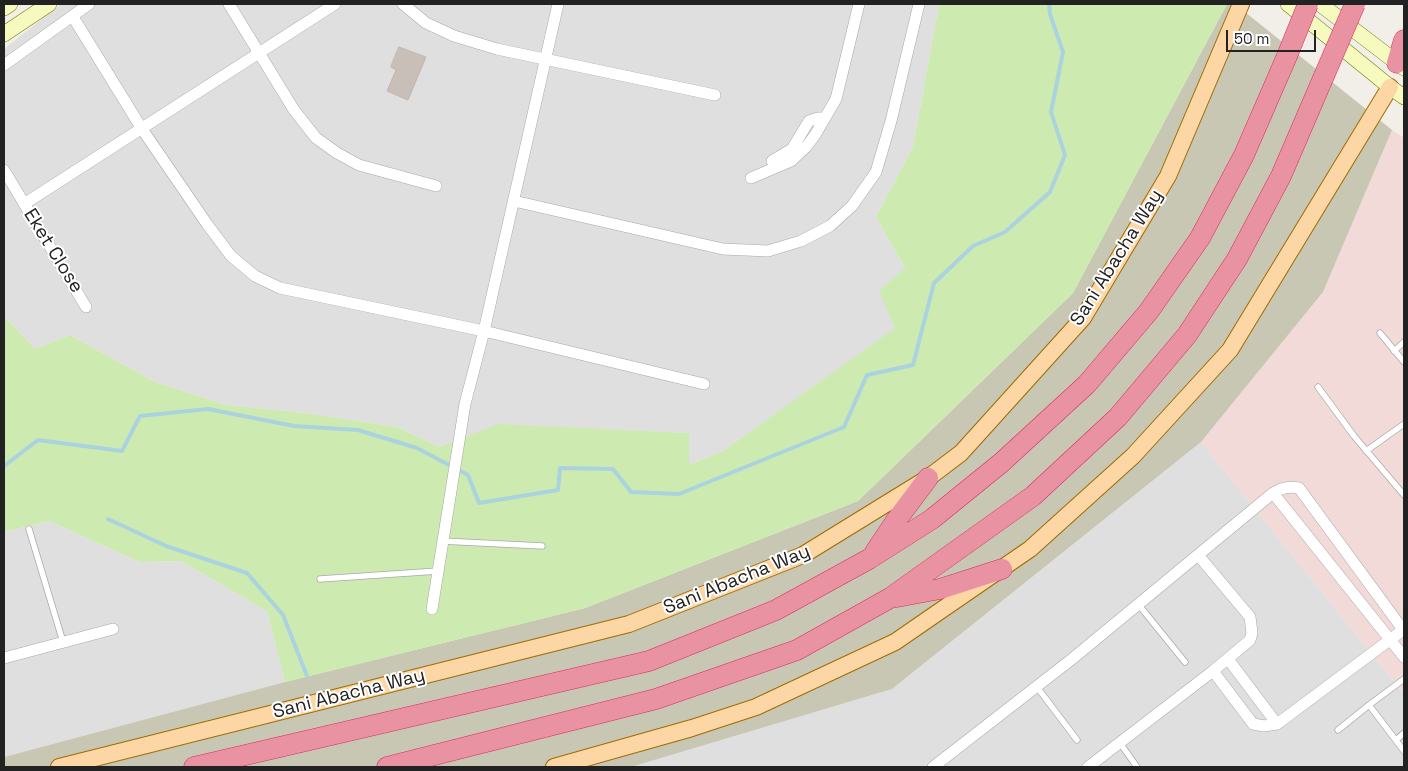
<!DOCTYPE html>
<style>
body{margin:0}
#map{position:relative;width:1408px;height:771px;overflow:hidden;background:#f2efe9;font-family:"Space Grotesk",sans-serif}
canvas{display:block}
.frame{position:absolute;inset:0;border:5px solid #222;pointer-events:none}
.scale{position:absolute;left:1226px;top:30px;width:90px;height:22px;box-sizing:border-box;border:2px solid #222;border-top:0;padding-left:6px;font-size:15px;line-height:18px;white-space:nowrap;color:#222;-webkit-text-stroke:4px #fff;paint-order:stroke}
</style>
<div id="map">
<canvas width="1408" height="771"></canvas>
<div class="frame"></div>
<div class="scale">50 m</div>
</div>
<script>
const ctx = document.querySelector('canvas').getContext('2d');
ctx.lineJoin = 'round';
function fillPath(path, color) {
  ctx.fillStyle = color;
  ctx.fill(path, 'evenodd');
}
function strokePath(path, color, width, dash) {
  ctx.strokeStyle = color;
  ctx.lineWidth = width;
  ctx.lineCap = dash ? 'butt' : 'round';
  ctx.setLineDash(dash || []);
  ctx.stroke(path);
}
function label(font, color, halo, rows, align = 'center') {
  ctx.font = font + ' "Space Grotesk",sans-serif';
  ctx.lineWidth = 4;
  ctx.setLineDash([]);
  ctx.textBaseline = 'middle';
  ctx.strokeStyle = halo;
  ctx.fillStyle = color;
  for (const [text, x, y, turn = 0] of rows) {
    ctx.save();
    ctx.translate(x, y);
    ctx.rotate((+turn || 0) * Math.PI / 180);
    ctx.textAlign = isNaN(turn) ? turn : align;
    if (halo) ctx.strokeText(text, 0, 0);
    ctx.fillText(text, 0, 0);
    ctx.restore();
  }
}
fillPath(new Path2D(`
 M61,4H939L913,147L876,217L905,268L896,328L723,451L689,465V433L498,425L439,447L397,427L305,413L226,405L155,382L70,335L35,349L4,316V49Z
 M1201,442L1404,694V767H631L892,689Z
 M49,521L140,562L181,561L267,611L285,682L4,757V532Z`), '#e0dfdf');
fillPath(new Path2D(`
 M1392,130L1404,138V694L1201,442L1323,292Z`), '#f2dad9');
fillPath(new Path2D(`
 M1227,4H1235L1392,130L1323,292L1201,442L892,689L631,767H4V757L285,682L585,608L858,501L1073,293Z`), '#c7c7b4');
fillPath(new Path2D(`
 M939,4H1227L1073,293L858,501L585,608L285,682L267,611L181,561L140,562L49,521L4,532V316L35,349L70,335L155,382L226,405L305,413L397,427L439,447L498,424L689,433V465L723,451L895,328L879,291L905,268L876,217L913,147Z`), '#cdebb0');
strokePath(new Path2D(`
 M4,466L38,440L122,451L140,416L208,409L294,426L358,430L417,448L468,475L479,503L558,490L560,468L613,469L631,492L679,494L844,427L867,375L913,365L934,283L973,246L1005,232L1050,192L1065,155L1051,112L1063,52L1050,14L1049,4
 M108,519L166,546L247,573L283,615L307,676`), '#aad3df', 4);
const building = new Path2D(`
 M399,47L426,57L408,100L387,91L396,70L391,67Z`);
fillPath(building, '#c7bfb8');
strokePath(building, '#c4b6ab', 1);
const lane = new Path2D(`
 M1380,333L1404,362
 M1394,351L1404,342
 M1318,387L1354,436L1404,495
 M1366,451L1404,424
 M29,529L63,642
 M442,541L542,546
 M320,579L438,571
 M1138,604L1185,662
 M1404,679L1369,705L1404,751
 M1037,687L1077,740
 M1338,730L1369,705
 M1396,740L1404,733
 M1120,743L1137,767`);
const street = new Path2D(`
 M229,4L294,110L316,138L337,153L359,165L436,186
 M403,4L426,23L454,36L497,49L715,95
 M73,17L142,129L207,224L231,256L255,276L280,288L484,331L704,384
 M4,65L89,4
 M772,161L792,149L809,121L818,118H825
 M4,170L86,307
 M751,178L791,161L806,147L815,135L836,99L859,4
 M514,201L723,249L768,251L801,241L830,226L852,206L876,172L891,121L919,4
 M24,204L335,4
 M1273,493L1404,657
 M432,609L465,404L484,331L558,4
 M4,658L113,629
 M1228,659L1277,724
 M1213,671L1253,724L1264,726L1277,724L1403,630
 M933,767L1072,659L1273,493C1282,488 1288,486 1299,488L1404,631
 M1088,767L1213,671L1250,640L1252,633L1250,617L1198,555`);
const secondary = new Path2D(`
 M1288,4L1390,87L1404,97
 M1320,4L1404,68
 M4,8L10,4
 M4,34L49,4`);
const primary = new Path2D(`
 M59,767L629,624L803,555L928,478L961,453L1083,318L1168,176L1241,4
 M554,767L692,728L756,707L895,642L1030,549L1133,456L1230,350L1390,87`);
const highway = new Path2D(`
 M1397,63L1404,40
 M875,552L895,522L928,478
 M897,597L940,589L1002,569
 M194,767L649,661L776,610L869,559L932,519L1001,463L1087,384L1149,311L1200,238L1244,155L1287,56
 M387,767L656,699L797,650L890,598L1033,496L1118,417L1187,335L1237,259L1281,176L1324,76`);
strokePath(lane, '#a9a9a9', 7);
strokePath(street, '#a9a9a9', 12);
strokePath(secondary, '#707d05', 16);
strokePath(primary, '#a06b00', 18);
strokePath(highway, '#dc2a67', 21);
strokePath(lane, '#fff', 5.5);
strokePath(street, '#fff', 11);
strokePath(secondary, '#f7fabf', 15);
strokePath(primary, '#fcd6a4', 16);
strokePath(highway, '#e892a2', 20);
const highwayBridge = new Path2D(`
 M1287,56L1308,4
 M1324,76L1355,4`);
strokePath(highwayBridge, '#dc2a67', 21, []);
strokePath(highwayBridge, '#e892a2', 20);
label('19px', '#222', '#fff', [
 ["Eket Close",53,251,58],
 ["Sani Abacha Way",1117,258,-58],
 ["Sani Abacha Way",737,580,-22],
 ["Sani Abacha Way",349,694,-14]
]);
</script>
